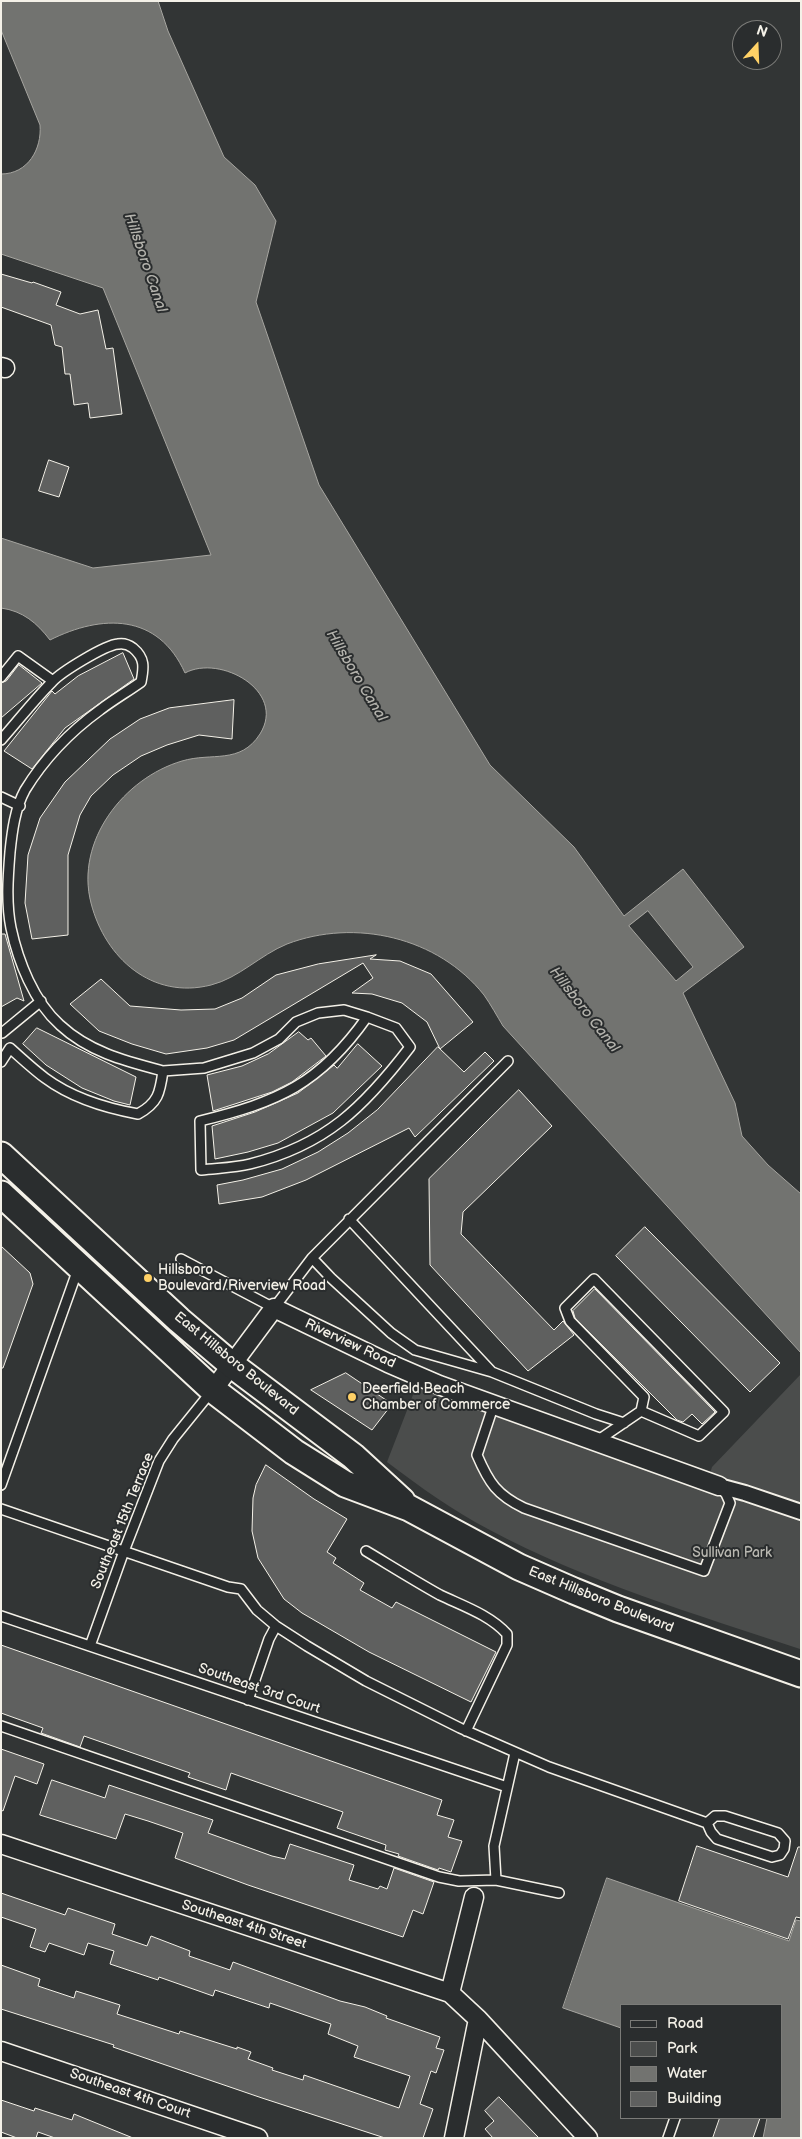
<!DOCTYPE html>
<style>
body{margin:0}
#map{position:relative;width:802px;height:2139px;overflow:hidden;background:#323535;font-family:"Balsamiq Sans",sans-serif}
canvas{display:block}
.frame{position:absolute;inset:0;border:2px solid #f4f1e8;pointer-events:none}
.legend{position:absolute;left:620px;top:2004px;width:162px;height:115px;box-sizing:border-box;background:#2a2d2e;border:1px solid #7b7b78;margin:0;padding:6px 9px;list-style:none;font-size:15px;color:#f4f1e8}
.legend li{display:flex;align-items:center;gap:10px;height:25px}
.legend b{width:25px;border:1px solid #7b7b78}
.north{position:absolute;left:732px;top:20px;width:50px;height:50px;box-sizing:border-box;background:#2a2d2e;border:1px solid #7b7b78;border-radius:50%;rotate:20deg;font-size:14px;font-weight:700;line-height:20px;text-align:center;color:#f4f1e8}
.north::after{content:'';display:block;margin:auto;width:18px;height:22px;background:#ffd166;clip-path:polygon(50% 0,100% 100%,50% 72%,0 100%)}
</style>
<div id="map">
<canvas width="802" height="2139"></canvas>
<div class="frame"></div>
<ul class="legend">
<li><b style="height:6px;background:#2a2d2e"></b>Road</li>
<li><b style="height:14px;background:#4b4d4c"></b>Park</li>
<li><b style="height:14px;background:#727370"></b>Water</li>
<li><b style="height:14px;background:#5f605f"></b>Building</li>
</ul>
<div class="north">N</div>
</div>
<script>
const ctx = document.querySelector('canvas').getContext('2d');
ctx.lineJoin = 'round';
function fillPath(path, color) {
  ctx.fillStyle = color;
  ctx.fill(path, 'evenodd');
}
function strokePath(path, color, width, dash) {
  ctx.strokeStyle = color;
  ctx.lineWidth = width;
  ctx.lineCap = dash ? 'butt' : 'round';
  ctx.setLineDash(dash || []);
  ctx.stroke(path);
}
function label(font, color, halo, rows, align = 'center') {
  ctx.font = font + ' "Balsamiq Sans",sans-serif';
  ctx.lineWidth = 4;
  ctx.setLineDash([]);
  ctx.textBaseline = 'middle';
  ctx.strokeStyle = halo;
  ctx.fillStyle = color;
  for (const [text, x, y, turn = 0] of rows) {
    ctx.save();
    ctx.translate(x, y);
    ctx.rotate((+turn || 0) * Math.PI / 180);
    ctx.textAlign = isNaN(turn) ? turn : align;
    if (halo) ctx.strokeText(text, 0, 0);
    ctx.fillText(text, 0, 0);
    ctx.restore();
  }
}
fillPath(new Path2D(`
 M801,1374L800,1649C695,1614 587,1582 488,1529C452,1510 420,1487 387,1462L416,1387L705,1490L712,1467Z`), '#4b4d4c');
const water = new Path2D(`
 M1,1H158L168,31L224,157L255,185L276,221L256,302L319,485L490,765L574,847L624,916L683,869L744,947L683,993L735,1103L742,1136L768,1165L801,1194V1353L503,1026C497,1016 491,1005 484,995C438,937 355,918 287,944C260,955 239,978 211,985C152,1000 105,958 91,903C75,841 124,778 182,761C212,752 240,765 260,734C287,691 220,654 185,673C158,613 102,614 50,640C37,623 23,611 1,608V538L93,568L211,555L103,288L1,254V174C28,174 42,149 40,125L1,30ZM648,911L693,967L676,981L629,926Z
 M607,1878L789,1941L796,1920L801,1921V2138H763L767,2118H781V2005H621V2028L563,2008Z`);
fillPath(water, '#727370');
strokePath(water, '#a6a5a0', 1);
const building = new Path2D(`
 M1,274L32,283L33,282L61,292L56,305L80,314L98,310L106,349L113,348L122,414L90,418L88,403L74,405L70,374H65L62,347L55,345L51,325L1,307Z
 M49,460L69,467L59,497L39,491Z
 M123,653L134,679L65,728L32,769L4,751L52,691L55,694L78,676Z
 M19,665L42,683L1,718V683L6,681Z
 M234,700L232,739L199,735L167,745L141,756L113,775L91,796L80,815L68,855V935L32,939L25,903L28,855L40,818L65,782L110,739L140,719L169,708Z
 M1,934H5L24,1001L17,998L1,1007Z
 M376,955L370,959L400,961L431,974L473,1022L440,1049L427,1022L402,1003L372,994L352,993L373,978L363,963L234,1040L207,1048L166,1054L132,1044L99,1031L70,1004L101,979L130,1006L181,1010L215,1009L242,998L276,975L318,964Z
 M37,1028L136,1077L130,1105L114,1101L82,1088L46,1065L23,1044Z
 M299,1032L308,1040L311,1038L326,1056L292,1082L272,1092L213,1111L207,1075L242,1066L268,1054Z
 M358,1044L382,1066L333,1113L278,1143L248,1152L215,1159L212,1126L255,1112L298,1093L334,1065L337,1068Z
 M438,1047L464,1072L485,1052L494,1061L415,1137L409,1128L306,1180L262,1197L219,1204L217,1185L243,1180L282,1169L318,1152L348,1133L377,1110Z
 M519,1090L552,1126L463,1212L461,1234L554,1330L563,1321L574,1335L528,1371L430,1265L429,1179Z
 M645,1227L780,1363L750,1392L616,1256Z
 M1,1246L30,1273L33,1284L3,1368H1Z
 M595,1289L715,1412L702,1424L692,1414L683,1422L677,1420L575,1318L573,1311Z
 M346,1373L392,1404L372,1430L311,1390Z
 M266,1465L314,1499L347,1519L327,1552L336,1558L333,1563L364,1583L360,1590L392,1608L396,1602L496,1652L471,1702L369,1652L302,1613L284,1599L258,1558L252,1531L253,1498L256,1485Z
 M1,1645L442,1800L437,1815L454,1820L448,1837L462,1841L451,1872L439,1868L438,1870L398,1856L399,1854L385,1850L386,1845L337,1828L343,1812L231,1773L226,1790L188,1777L190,1773L84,1736L80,1747L41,1733L43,1728L1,1713Z
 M1,1749L44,1764L37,1784L15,1776L3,1811L1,1810Z
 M52,1780L105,1798L109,1785L213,1820L208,1833L272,1856L285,1859L290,1844L354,1865L349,1880L378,1889L380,1886L387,1889L394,1868L434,1882L423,1914L413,1910L403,1937L248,1885L175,1858L183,1833L148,1821L125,1814L116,1839L40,1815Z
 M697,1846L788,1877L798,1847H801V1918L796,1917L788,1939L679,1901Z
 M1,1893L65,1915L68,1908L115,1924L112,1934L147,1946L151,1936L190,1951L189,1956L230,1970L233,1962L340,2001L365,2007L387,2016L386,2018L440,2037L436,2048L444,2050L436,2073L431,2071L420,2104L433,2109L423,2138H385L262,2098L113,2047L114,2045L1,2009V1965L40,1979L38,1986L74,1998L76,1991L120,2005L117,2014L179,2034L180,2031L237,2049V2047L251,2052L248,2059L273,2068L272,2070L303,2080L304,2075L399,2108L410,2076L354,2057L358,2046L328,2034L331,2024L270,2003L269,2008L215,1990L213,1996L159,1977L158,1980L110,1964L114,1951L88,1943L84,1955L49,1943L45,1952L30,1947L36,1929L1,1917Z
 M499,2097L539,2138H493L485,2129L494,2121L485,2111Z
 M1,2100L34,2111L35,2108L72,2120L74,2114L133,2138H55L38,2132L36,2138H17L1,2132Z
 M720,2118H760L753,2138H713Z`);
fillPath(building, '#5f605f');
strokePath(building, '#f4f1e8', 1);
const service = new Path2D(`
 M1,677L18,656L53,681
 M1,740C18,721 34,700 52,682C61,672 105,645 118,644C123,643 129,645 133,648C145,658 144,667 141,682C127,692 113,700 100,710C71,731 44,759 25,790C15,808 12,832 10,852C8,877 6,903 11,928C18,961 34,1002 60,1025C89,1052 125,1061 163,1071
 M1,797L20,806
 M2,1033L41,1001
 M1,1062L10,1048C21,1058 33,1069 45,1078C72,1098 105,1108 138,1114C158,1103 160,1093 163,1071L204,1068L253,1053L279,1039L296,1022L318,1013L344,1010L367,1017L396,1028L410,1047C364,1107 326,1145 250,1164C234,1168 217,1168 201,1170L200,1121C278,1102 320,1084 367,1017
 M312,1258L331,1278L391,1333L415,1350L492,1372L349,1219
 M181,1259L274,1308L312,1258L508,1061
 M492,1372L596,1414L624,1423
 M494,1404L477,1455C489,1483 497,1495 524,1508L704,1571L730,1503L726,1494L719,1486
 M597,1441L641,1411L699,1436L724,1412L594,1279L565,1308L570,1321L644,1397L641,1411
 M1,1485L78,1269
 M1,1509L228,1587L241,1589L257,1610L276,1626L307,1646L366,1681L460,1728L549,1767L707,1823L711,1832L717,1839L772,1857L780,1855L784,1849L785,1841L778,1833L725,1816H715L707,1823
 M366,1551C391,1566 415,1581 440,1595C463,1606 490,1615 507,1634V1645L466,1731
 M1,1616L507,1787
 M90,1646L124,1551L159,1461L173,1439L211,1392
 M248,1700L269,1639L276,1626
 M1,1726L439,1877L459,1881L496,1880L559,1893
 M496,1880L494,1846L515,1753
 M668,2138L675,2118`);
const pedestrian = new Path2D(`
 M719,1486L745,1493L801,1512`);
const minor = new Path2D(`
 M1,367L5,368
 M213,1390L274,1308L388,1363L439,1385L719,1486
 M1,1844L450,1993L478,2019L588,2138
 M450,1993L474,1897
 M1,2051L258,2138
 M454,2138L478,2019`);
const secondary = new Path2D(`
 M1,1155L179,1320L232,1365L353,1456L402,1501
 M1,1194L213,1390L294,1452L345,1484L409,1508L519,1567L574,1591L618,1609L801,1674`);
strokePath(service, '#f4f1e8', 12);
strokePath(pedestrian, '#f4f1e8', 18);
strokePath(minor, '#f4f1e8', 21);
strokePath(secondary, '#f4f1e8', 29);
strokePath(service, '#2a2d2e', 9);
strokePath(pedestrian, '#2a2d2e', 14);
strokePath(minor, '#2a2d2e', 18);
strokePath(secondary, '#2a2d2e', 25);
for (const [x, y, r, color] of [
 [148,1278,5,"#ffd166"],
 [352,1397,5,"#ffd166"]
]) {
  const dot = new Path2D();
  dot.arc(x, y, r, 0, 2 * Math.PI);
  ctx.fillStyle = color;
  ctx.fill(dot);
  strokePath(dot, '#2a2d2e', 2);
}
label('14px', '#f4f1e8', '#2a2d2e', [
 ["Hillsboro",158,1270],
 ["Boulevard/Riverview Road",158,1286],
 ["Deerfield Beach",362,1389],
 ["Chamber of Commerce",362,1405]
], 'left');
label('14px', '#f4f1e8', '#2a2d2e', [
 ["Riverview Road",350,1344,25],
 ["East Hillsboro Boulevard",236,1364,39],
 ["Southeast 15th Terrace",123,1521,-68],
 ["East Hillsboro Boulevard",601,1600,22],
 ["Southeast 3rd Court",259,1689,19],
 ["Southeast 4th Street",244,1925,18],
 ["Southeast 4th Court",130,2094,19]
]);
label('14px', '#b9b8b1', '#2a2d2e', [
 ["Sullivan Park",732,1553]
]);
label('italic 15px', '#b3b2ac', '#2a2d2e', [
 ["Hillsboro Canal",145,263,71],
 ["Hillsboro Canal",356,676,59],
 ["Hillsboro Canal",584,1010,52]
]);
</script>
